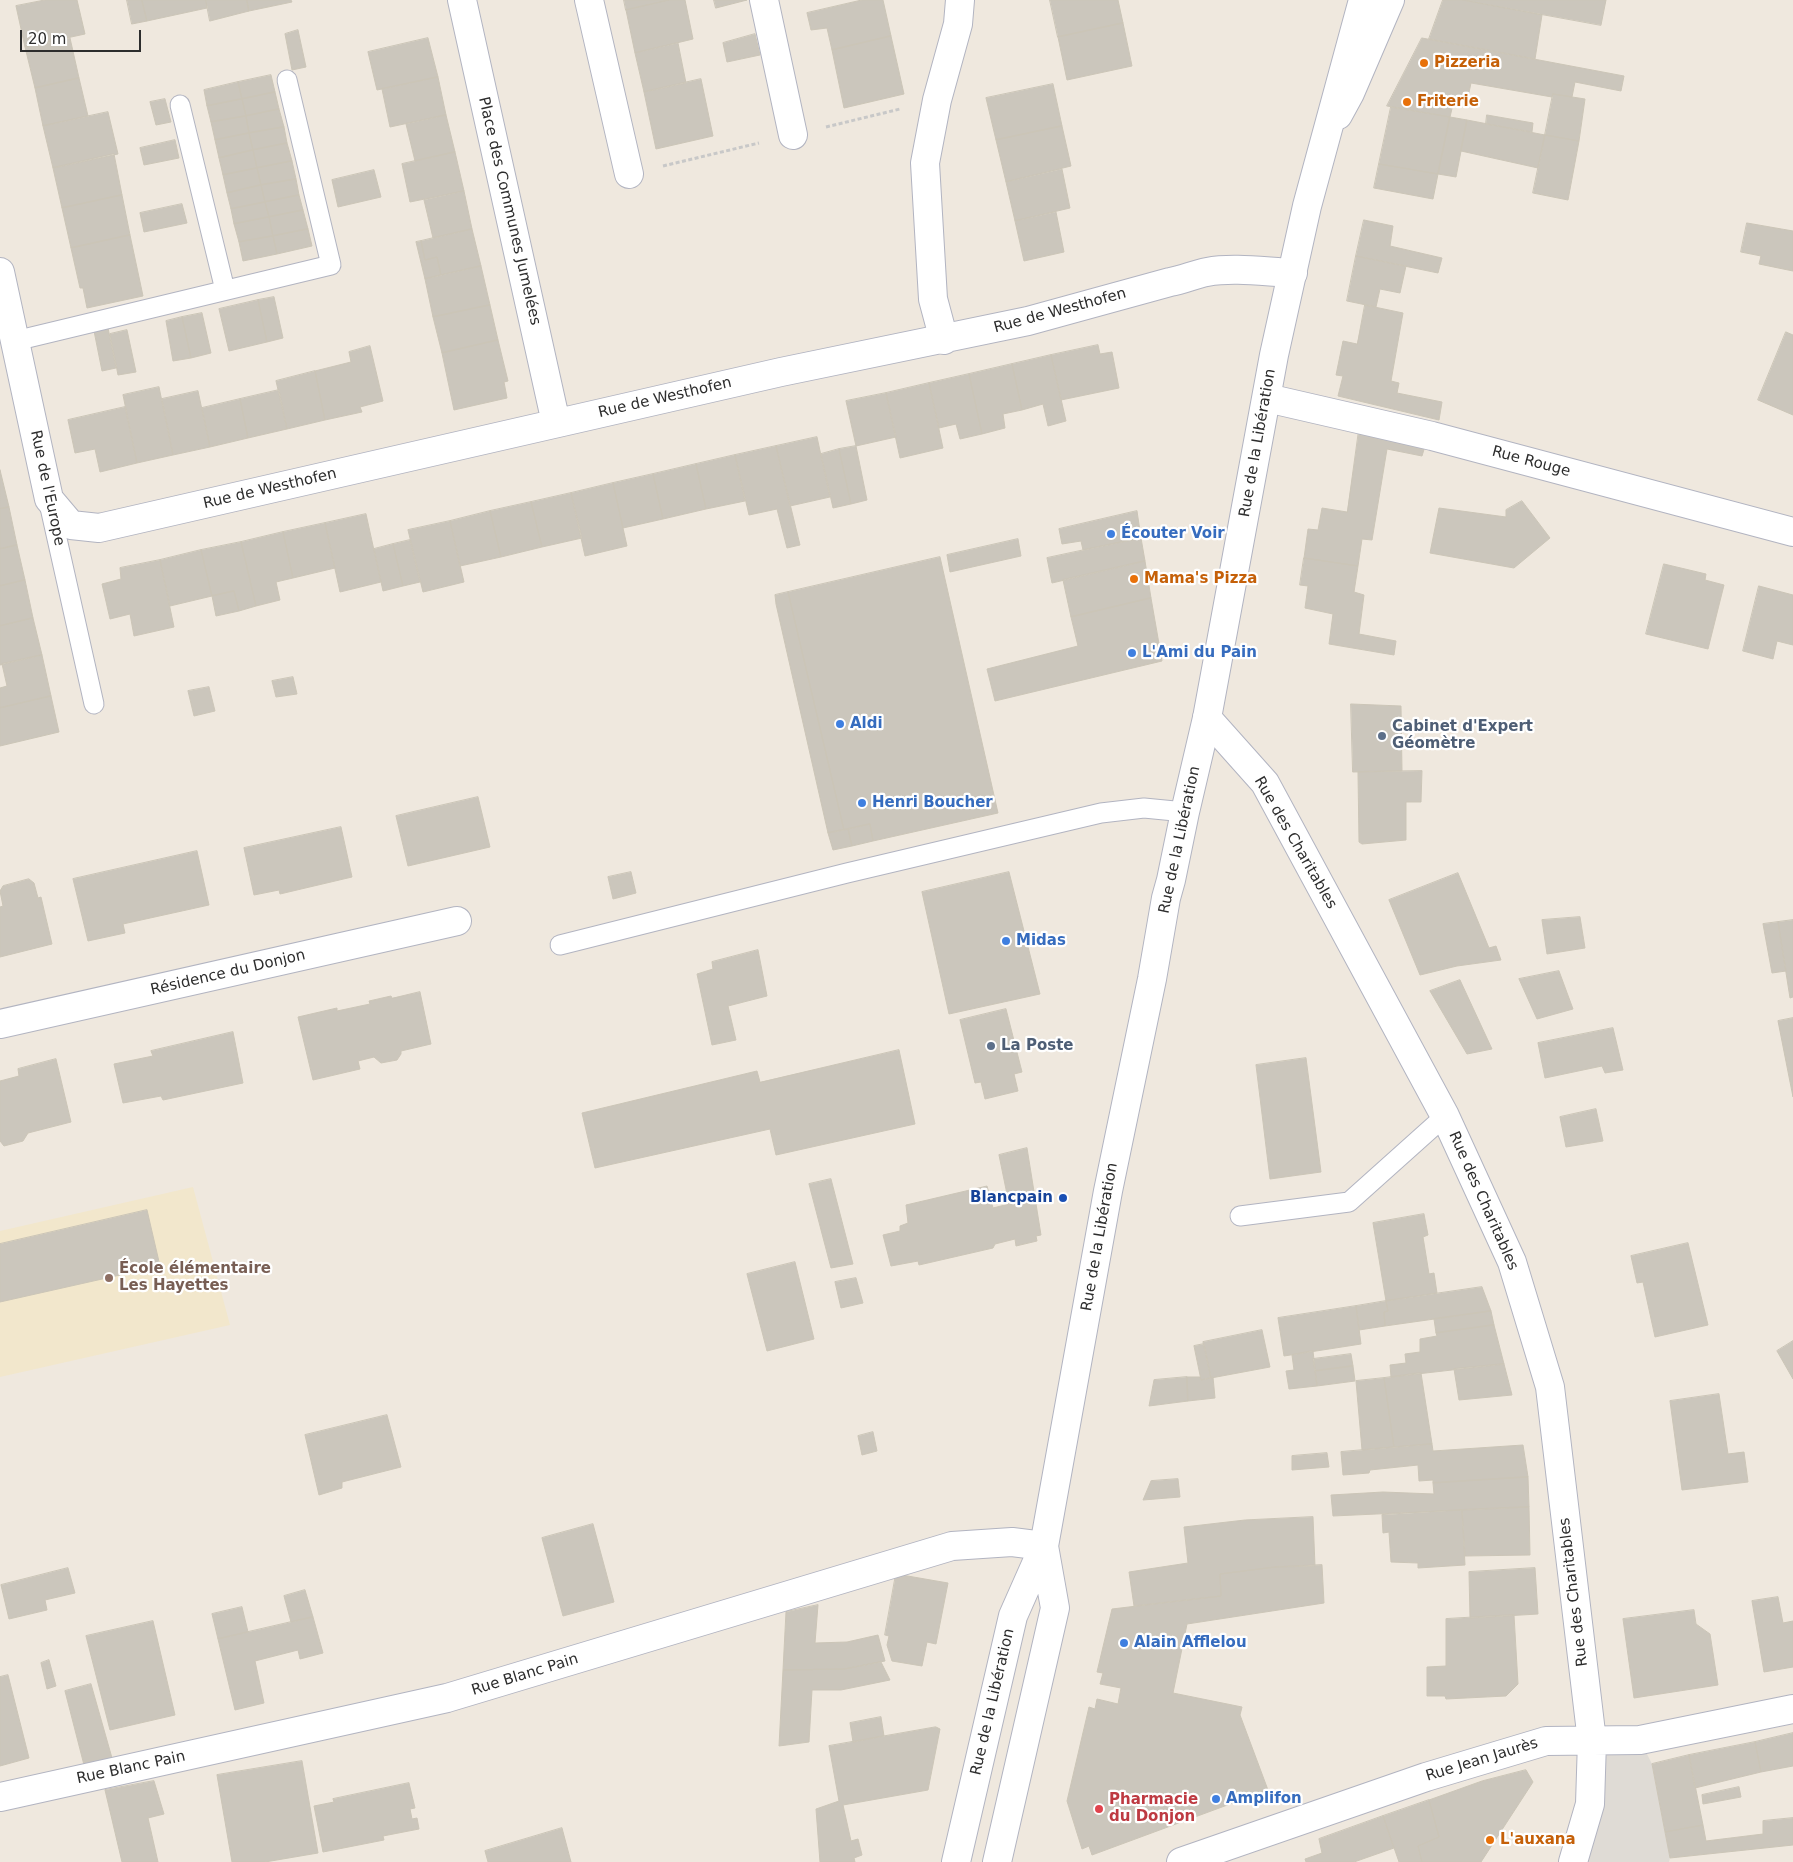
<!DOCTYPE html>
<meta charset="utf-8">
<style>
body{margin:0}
#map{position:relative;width:1793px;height:1862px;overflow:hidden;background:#efe8de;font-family:"DejaVu Sans",sans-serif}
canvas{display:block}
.scale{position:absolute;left:20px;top:30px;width:121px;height:22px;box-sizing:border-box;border:2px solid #2d2d2d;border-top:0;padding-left:6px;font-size:15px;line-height:18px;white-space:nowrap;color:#2d2d2d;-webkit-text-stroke:4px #fff;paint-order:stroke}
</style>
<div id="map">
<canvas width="1793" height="1862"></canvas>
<div class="scale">20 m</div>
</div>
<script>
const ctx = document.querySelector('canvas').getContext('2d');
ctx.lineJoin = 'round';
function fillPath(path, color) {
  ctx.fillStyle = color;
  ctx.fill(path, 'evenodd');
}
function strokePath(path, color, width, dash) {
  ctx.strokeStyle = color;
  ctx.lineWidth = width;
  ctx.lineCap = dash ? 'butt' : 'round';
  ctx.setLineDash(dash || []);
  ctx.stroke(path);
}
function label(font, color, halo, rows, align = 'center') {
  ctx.font = font + ' "DejaVu Sans",sans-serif';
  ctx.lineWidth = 4.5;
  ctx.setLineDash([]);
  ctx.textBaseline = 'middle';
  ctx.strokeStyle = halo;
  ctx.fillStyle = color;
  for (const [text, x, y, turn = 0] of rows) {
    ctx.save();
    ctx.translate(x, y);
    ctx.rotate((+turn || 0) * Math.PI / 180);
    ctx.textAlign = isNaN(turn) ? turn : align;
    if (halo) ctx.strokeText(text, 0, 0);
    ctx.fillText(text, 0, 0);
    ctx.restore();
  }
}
fillPath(new Path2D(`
 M193,1187L230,1325L0,1377V1231Z`), '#f2e7cc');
fillPath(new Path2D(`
 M1640,1740L1652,1764L1670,1858L1669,1862H1573L1592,1741Z`), '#dfdbd5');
const building = new Path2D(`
 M45,0H77L85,34L25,47L16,6Z
 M127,0H142L147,21L132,24Z
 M142,0H206L207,8L147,21Z
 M206,0H247L249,11L210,21Z
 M247,0H291L292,2L249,11Z
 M624,0H669L626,10Z
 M669,0H685L693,39L635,53L626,10Z
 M714,0H747L716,8Z
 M862,0H883L891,36L832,50L827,28L811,30L807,13Z
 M1050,0H1118L1123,23L1058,37Z
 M1443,0H1463L1542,15L1535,59L1429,39Z
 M1463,0H1606L1601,25Z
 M1123,23L1132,66L1067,80L1058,37Z
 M298,30L306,67L292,70L285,34Z
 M755,34L760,55L727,62L723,43Z
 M891,36L904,94L844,108L832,50Z
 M70,38L79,78L35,88L25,47Z
 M428,38L438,77L377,90L368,52Z
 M1422,38L1624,76L1621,91L1575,82L1572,97L1553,94L1552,97L1471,83L1467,102L1454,100L1450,117L1387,106Z
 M678,43L686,83L644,92L635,53Z
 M271,75L275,92L242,99L238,82Z
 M438,77L446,115L390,127L382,89Z
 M79,78L88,116L43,126L35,88Z
 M701,79L713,136L656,149L644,92Z
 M238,82L242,99L207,106L204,90Z
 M1053,84L1062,126L996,140L986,98Z
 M275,92L279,109L246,116L242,99Z
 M1553,94L1585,99L1579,141L1545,135Z
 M165,99L171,122L156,125L150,102Z
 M242,99L246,116L211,122L207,106Z
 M1391,107L1450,117L1438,174L1379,164Z
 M279,109L284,127L249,133L246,116Z
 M108,112L118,154L53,168L43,126Z
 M446,115L455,152L415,161L406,124Z
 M1487,115L1533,123L1532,132L1486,124Z
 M246,116L249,133L215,140L211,122Z
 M1450,117L1467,120L1456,177L1438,174Z
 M1467,120L1545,135L1538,168L1461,151Z
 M1062,126L1071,166L1006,182L996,140Z
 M284,127L287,143L253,150L249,133Z
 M249,133L253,150L219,158L215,140Z
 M1545,135L1579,141L1568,200L1533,193Z
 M175,140L179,158L144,165L140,148Z
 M287,143L292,161L257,168L253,150Z
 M253,150L257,168L223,175L219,158Z
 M455,152L464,191L410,202L402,164Z
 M114,154L122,195L62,208L53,168Z
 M292,161L296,179L261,185L257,168Z
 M1379,164L1438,174L1433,199L1374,188Z
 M257,168L261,185L227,193L223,175Z
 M1062,169L1070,208L1015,221L1006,182Z
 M374,170L381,197L338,207L332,180Z
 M296,179L299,195L265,202L261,185Z
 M261,185L265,202L231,209L227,193Z
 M464,191L472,229L433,238L424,200Z
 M122,195L130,235L71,248L62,208Z
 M299,195L303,210L269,217L265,202Z
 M265,202L269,217L234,224L231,209Z
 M182,204L187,223L144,232L140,213Z
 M303,210L308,229L273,236L269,217Z
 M1056,212L1064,252L1024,261L1015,221Z
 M269,217L273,236L239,242L234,224Z
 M1364,220L1393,226L1390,246L1442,258L1438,273L1356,256Z
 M1747,223L1793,231V271L1759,264L1761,256L1741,252Z
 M308,229L312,246L277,254L273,236Z
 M472,229L481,266L441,275L437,257L425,260L421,241Z
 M130,235L143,296L87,308L83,288H80L71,248Z
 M273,236L277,254L243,261L239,242Z
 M421,241L425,260L437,257L441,275L425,279L416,242Z
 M1356,256L1406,266L1400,293L1380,289L1376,307L1347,301Z
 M481,266L490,305L433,317L425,279Z
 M274,297L283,338L267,342L258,300Z
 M258,300L267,342L229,351L219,309Z
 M490,305L498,340L442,353L433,317Z
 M1365,305L1403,313L1391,381L1399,383L1397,393L1442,402L1439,420L1338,396L1343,376L1336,375L1343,341L1357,344Z
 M202,313L211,353L191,358L182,317Z
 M182,317L191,358L173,361L166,321Z
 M108,328L116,368L102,371L94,331Z
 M127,330L136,372L118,375L110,334Z
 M1786,332L1793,335V415L1758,400Z
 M498,340L508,381L504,382L507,398L454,410L442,353Z
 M1098,345L1100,354L1112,352L1119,388L1061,400L1051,355Z
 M370,346L383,401L360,407L362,412L325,420L315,371L351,362L349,352Z
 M1051,355L1066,421L1048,426L1043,404L1022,410L1012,364Z
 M1012,364L1022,410L1003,414L1005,428L982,434L969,374Z
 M315,371L325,420L287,429L276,381Z
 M969,374L982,434L960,439L956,424L939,428L929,383Z
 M929,383L943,448L900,458L886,393Z
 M159,387L173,455L137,463L123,395Z
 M279,390L287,429L248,438L240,399Z
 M198,391L210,447L173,455L162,399Z
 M886,393L896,437L856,446L846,401Z
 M240,399L248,438L210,447L202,408Z
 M125,407L137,463L100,472L95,449L75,453L68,420Z
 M1359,430L1425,446L1422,456L1387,449L1372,540L1362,539L1358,566L1304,558L1308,529L1318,530L1322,508L1347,512Z
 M817,437L830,497L790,506L776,446Z
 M776,446L800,545L787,548L777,509L749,515L735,455Z
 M856,446L867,500L851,504L839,449Z
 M839,449L851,504L833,508L821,454Z
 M735,455L745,501L706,509L696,464Z
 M696,464L706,509L663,519L653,474Z
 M0,470L9,507L0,509Z
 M653,474L663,519L623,528L613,483Z
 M613,483L627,546L585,556L571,493Z
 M571,493L582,538L542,547L531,502Z
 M1522,501L1550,538L1514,568L1430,553L1439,508L1506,517V510Z
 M531,502L542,547L501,557L490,511Z
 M9,507L17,545L0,549V509Z
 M490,511L501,557L460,566L450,521Z
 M1137,511L1141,538L1083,550L1081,541L1062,544L1059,529Z
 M366,514L381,582L340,592L325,523Z
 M450,521L464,582L423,592L408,530Z
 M325,523L335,568L293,578L283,532Z
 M283,532L293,578L276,582L280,600L256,606L241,542Z
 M1141,538L1145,561L1052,583L1047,558Z
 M1018,539L1021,556L950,572L947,555Z
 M410,540L420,582L403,586L393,544Z
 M241,542L256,606L239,611L234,591L212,596L201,550Z
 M393,544L403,586L383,591L374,549Z
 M17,545L25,580L0,586V549Z
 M201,550L212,596L170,606L160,560Z
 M940,557L998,813L873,841L870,824L844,830L788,592Z
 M1304,558L1358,566L1354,592L1364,595L1359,634L1396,641L1394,655L1329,644L1333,614L1305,608L1308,586L1300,585Z
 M160,560L174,627L134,636L130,614L110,619L102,584L121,579L120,568Z
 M1145,561L1151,598L1071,617L1063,580Z
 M1664,564L1706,574L1705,580L1724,585L1708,649L1646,634Z
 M25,580L33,618L0,626V586Z
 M1759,586L1793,595V645L1777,641L1773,659L1743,651Z
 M234,591L239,611L216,616L212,596Z
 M788,592L844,830L828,833L776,604L775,595Z
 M1151,598L1162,661L995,701L987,669L1078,646L1071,617Z
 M33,618L42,655L0,665V626Z
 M42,655L51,696L0,708V688L7,686L2,664Z
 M293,677L297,694L276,697L272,681Z
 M209,687L215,711L194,716L188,691Z
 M51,696L59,732L0,746V708Z
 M1351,704L1401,706L1402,771L1353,772Z
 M1422,771L1421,802H1406V840L1362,844L1359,842L1358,772Z
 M478,797L490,847L408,866L396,816Z
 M870,824L873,841L852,846L848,829Z
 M341,827L352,877L280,894L279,890L254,895L244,848Z
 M848,829L852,846L833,850L828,833Z
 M197,851L209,905L123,924L125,933L88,941L73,879Z
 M631,872L636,893L613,899L608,877Z
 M1009,872L1040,994L949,1014L922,892Z
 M1458,873L1489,948L1496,946L1501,960L1457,966L1420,975L1389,900Z
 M29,879L34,883L38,898L41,897L52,944L0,957V907L3,906L0,891L3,886Z
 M1580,917L1585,948L1547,954L1542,920Z
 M1793,920V997L1790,998L1778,922Z
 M1778,922L1786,971L1772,973L1763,924Z
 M758,950L767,996L728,1006L736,1040L712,1045L697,974L713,969L712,962Z
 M1559,971L1573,1009L1537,1019L1519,979Z
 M1460,980L1492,1049L1467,1054L1430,991Z
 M420,992L431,1044L401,1051V1054L397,1060L381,1063L374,1057L358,1061L360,1069L313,1080L298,1017L337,1008V1011L370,1004L369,1001L391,996L392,998Z
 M1006,1009L1022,1072L1014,1074L1018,1091L985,1099L981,1082L975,1083L960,1020Z
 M1793,1018V1097L1778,1021Z
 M1613,1028L1623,1070L1605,1073L1602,1066L1545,1078L1538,1043Z
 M233,1032L243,1083L163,1100L161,1096L123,1103L114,1064L153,1056L151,1051Z
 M899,1050L915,1124L776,1155L770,1129L595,1168L582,1113L757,1071L760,1082Z
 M1306,1058L1321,1172L1270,1179L1256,1065Z
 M56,1059L71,1122L28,1133L23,1141L4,1146L0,1141V1081L19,1076L18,1069Z
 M1596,1109L1603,1141L1566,1147L1560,1117Z
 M1027,1148L1041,1235L1036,1236L1037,1241L1016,1246L1015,1239L995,1244L993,1248L919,1265L918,1261L891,1266L883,1235L900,1231V1226L908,1223L906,1205L987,1186L993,1208L1009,1204L999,1155Z
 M831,1179L853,1264L831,1268L809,1184Z
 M147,1210L160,1266L0,1302V1244Z
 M1424,1214L1428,1235L1423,1237L1429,1274L1434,1273L1437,1293L1386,1301L1373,1223Z
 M1688,1243L1708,1325L1655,1337L1643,1282L1637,1283L1631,1256Z
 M795,1262L814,1339L767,1351L747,1274Z
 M856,1278L863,1303L841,1308L835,1282Z
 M1482,1287L1491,1311L1385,1326L1384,1312L1388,1311L1386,1301Z
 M1386,1301L1388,1311L1384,1312L1385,1326L1359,1330L1356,1306Z
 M1356,1306L1361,1344L1284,1356L1278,1318Z
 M1491,1311L1494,1325L1436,1333L1434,1319Z
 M1494,1325L1504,1364L1391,1377L1390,1365L1406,1363L1405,1354L1420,1352V1339L1437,1336L1436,1333Z
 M1262,1330L1270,1367L1211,1378L1203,1342Z
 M1793,1341V1379L1777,1351Z
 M1204,1344L1211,1378L1201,1380L1194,1346Z
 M1313,1351L1317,1386L1289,1389L1286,1371L1294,1370L1292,1355Z
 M1351,1354L1353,1366L1315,1371L1313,1359Z
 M1504,1364L1512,1395L1459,1400L1454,1369Z
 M1353,1366L1355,1381L1317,1386L1315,1371Z
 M1421,1373L1432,1444L1394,1447L1384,1378Z
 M1187,1377L1188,1401L1149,1406L1154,1380Z
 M1187,1377H1200L1201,1380L1213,1377L1215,1398L1188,1401Z
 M1384,1378L1394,1447L1362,1450L1356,1381Z
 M1719,1394L1728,1454L1744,1452L1748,1482L1682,1490L1670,1401Z
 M387,1415L401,1467L342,1482V1488L319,1495L305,1435Z
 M873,1432L877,1451L862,1455L858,1436Z
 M1432,1444L1433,1451L1523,1445L1528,1477L1433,1483V1480L1419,1481L1418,1465L1370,1470L1369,1473L1343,1475L1341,1452Z
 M1327,1453L1329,1467L1292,1470V1456Z
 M1528,1477L1529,1507L1333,1516L1331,1495L1383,1492L1434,1494L1433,1483Z
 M1178,1479L1180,1497L1143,1500L1151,1481Z
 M1529,1507L1530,1555L1465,1556L1462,1510Z
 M1462,1510L1465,1565L1418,1568V1563L1391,1562L1389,1532L1383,1533L1382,1515Z
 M1313,1517L1315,1566L1275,1567L1220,1574L1221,1596L1134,1606L1129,1572L1188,1563L1184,1527L1245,1520Z
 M593,1524L614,1602L563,1616L542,1538Z
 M1322,1565L1324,1603L1187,1624L1173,1693L1242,1707L1240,1715L1268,1790L1092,1855L1089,1846L1082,1849L1067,1801L1089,1707L1095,1709L1097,1699L1118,1704L1121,1688L1100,1684L1103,1673L1097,1672L1112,1609L1221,1596L1220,1574L1275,1567Z
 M68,1568L75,1593L45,1600L47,1610L9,1619L1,1585Z
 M1535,1568L1538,1614L1470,1618L1469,1572Z
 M896,1574L948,1583L936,1644L927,1642L922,1666L892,1661L887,1645L889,1636L885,1635Z
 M305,1590L313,1617L291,1622L284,1596Z
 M1778,1597L1783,1623L1793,1621V1667L1764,1672L1752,1601Z
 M818,1605L815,1643L847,1642L878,1635L885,1661L844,1669L783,1670L786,1612Z
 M242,1607L248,1632L218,1639L212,1614Z
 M1694,1610L1696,1624L1710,1634L1718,1685L1634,1698L1623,1619Z
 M1514,1615L1518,1684L1506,1696L1446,1699L1445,1696H1427V1667L1446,1666V1619Z
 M313,1617L323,1653L300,1659L298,1650L255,1661L264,1703L235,1710L218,1639Z
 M153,1621L175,1715L110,1730L86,1636Z
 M49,1660L56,1686L47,1689L41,1663Z
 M881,1662L890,1680L841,1690H812L809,1742L779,1746L783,1670L844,1669Z
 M8,1675L29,1758L0,1766V1677Z
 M91,1684L112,1758L84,1765L65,1691Z
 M881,1717L884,1736L853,1742L850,1723Z
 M936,1727L940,1729L928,1790L843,1805L851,1841L858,1839L862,1855L854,1858L855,1862H820L816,1809L839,1801L829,1746Z
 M1793,1733V1766L1761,1772L1755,1742Z
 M1755,1742L1761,1772L1695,1788L1689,1755Z
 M1689,1755L1703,1825L1665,1832L1652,1764Z
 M302,1761L318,1853L265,1862H232L217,1775Z
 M1526,1770L1533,1782L1481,1862H1422L1418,1846L1439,1837L1429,1800L1482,1781Z
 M154,1781L164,1814L148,1818L158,1862H122L105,1790Z
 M409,1783L415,1808L410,1809L412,1819L417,1818L419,1829L383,1836L384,1840L323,1852L314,1806L334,1802L333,1799Z
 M1739,1787L1741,1797L1703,1804L1702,1795Z
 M1429,1800L1439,1837L1418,1846L1422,1862H1399L1383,1816Z
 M1383,1816L1394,1848L1354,1862H1306L1305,1859L1322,1853L1319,1839Z
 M1793,1818V1845L1670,1858L1665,1832L1703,1825L1706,1841L1763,1834V1821Z
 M562,1828L571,1862H488L485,1851Z`);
fillPath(building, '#cbc6bc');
strokePath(building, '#cbc5b7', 1);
const service = new Path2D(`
 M180,105L225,290
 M15,341L331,265L287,80
 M49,503L94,704
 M560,945L847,873L1101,813L1144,808L1185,812
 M1240,1216L1349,1202L1445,1116`);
const pedestrian = new Path2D(`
 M764,0L793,135`);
const minor = new Path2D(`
 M462,0L556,423
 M589,0L629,174
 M1338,115L1350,93L1390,0
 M0,272L49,499L71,525L99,528L781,372L1028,321L1170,282C1183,280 1195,274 1207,272C1234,267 1266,272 1293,273
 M944,340L933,299L925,163L937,100L958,24L960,0
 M1267,398L1432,436L1793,532
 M1207,718L1265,783L1445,1116L1512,1262L1550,1387L1592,1741L1590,1804L1573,1862
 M0,1024L457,921
 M0,1797L447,1698L952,1546L1012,1542L1044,1546
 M1181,1862L1426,1777L1546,1741L1640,1740L1793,1709`);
const secondary = new Path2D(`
 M956,1862L1013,1616L1044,1546L1108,1191L1152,979L1166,898L1171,880L1185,812L1207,718L1274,355L1307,206L1363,0
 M997,1862L1055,1608L1044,1546`);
strokePath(service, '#b2b4c1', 21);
strokePath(pedestrian, '#b2b4c1', 30);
strokePath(minor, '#b2b4c1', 30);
strokePath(secondary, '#b2b4c1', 30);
strokePath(new Path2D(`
 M826,127L900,109
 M663,166L759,143`), '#c8c8c8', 3, [4, 2.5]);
strokePath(service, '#fff', 19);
strokePath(pedestrian, '#fff', 28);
strokePath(minor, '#fff', 28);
strokePath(secondary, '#fff', 28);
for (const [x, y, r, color] of [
 [1424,63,5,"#e8710a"],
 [1407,102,5,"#e8710a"],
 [1111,534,5,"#3f7fe0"],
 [1134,579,5,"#e8710a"],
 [1132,653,5,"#3f7fe0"],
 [840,724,5,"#3f7fe0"],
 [1382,736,5,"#5c6f8a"],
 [862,803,5,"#3f7fe0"],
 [1006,941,5,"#3f7fe0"],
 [991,1046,5,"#5c6f8a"],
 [1063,1198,5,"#1a4fb4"],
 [109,1278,5,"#8d6e63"],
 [1124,1643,5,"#3f7fe0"],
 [1216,1799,5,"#3f7fe0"],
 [1099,1809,5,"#e0444e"],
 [1490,1840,5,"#e8710a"]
]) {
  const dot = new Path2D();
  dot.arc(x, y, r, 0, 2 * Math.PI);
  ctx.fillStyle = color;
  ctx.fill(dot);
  strokePath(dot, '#fff', 2);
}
label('bold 15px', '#c56008', '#fff', [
 ["Pizzeria",1434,63],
 ["Friterie",1417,102],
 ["Mama's Pizza",1144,579],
 ["L'auxana",1500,1840]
], 'left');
label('15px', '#2d2d2d', '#fff', [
 ["Place des Communes Jumelées",509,211,77],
 ["Rue de Westhofen",1060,311,-15],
 ["Rue de Westhofen",665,398,-13],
 ["Rue de la Libération",1258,443,-80],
 ["Rue Rouge",1531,462,15],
 ["Rue de l'Europe",47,488,78],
 ["Rue de Westhofen",270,489,-13],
 ["Rue de la Libération",1180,840,-78],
 ["Rue des Charitables",1295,843,60],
 ["Résidence du Donjon",228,973,-13],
 ["Rue des Charitables",1483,1201,66],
 ["Rue de la Libération",1100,1237,-80],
 ["Rue des Charitables",1574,1592,-97],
 ["Rue Blanc Pain",525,1675,-17],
 ["Rue de la Libération",993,1702,-77],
 ["Rue Jean Jaurès",1482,1760,-17],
 ["Rue Blanc Pain",131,1768,-12]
]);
label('bold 15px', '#366cbe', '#fff', [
 ["Écouter Voir",1121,534],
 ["L'Ami du Pain",1142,653],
 ["Aldi",850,724],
 ["Henri Boucher",872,803],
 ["Midas",1016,941],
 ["Alain Afflelou",1134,1643],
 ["Amplifon",1226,1799]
], 'left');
label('bold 15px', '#4e5e75', '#fff', [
 ["Cabinet d'Expert",1392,727],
 ["Géomètre",1392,744],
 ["La Poste",1001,1046]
], 'left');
label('bold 15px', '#164399', '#fff', [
 ["Blancpain",1053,1198]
], 'right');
label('bold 15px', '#785e54', '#fff', [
 ["École élémentaire",119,1269],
 ["Les Hayettes",119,1286]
], 'left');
label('bold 15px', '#be3a42', '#fff', [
 ["Pharmacie",1109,1800],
 ["du Donjon",1109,1817]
], 'left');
</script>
